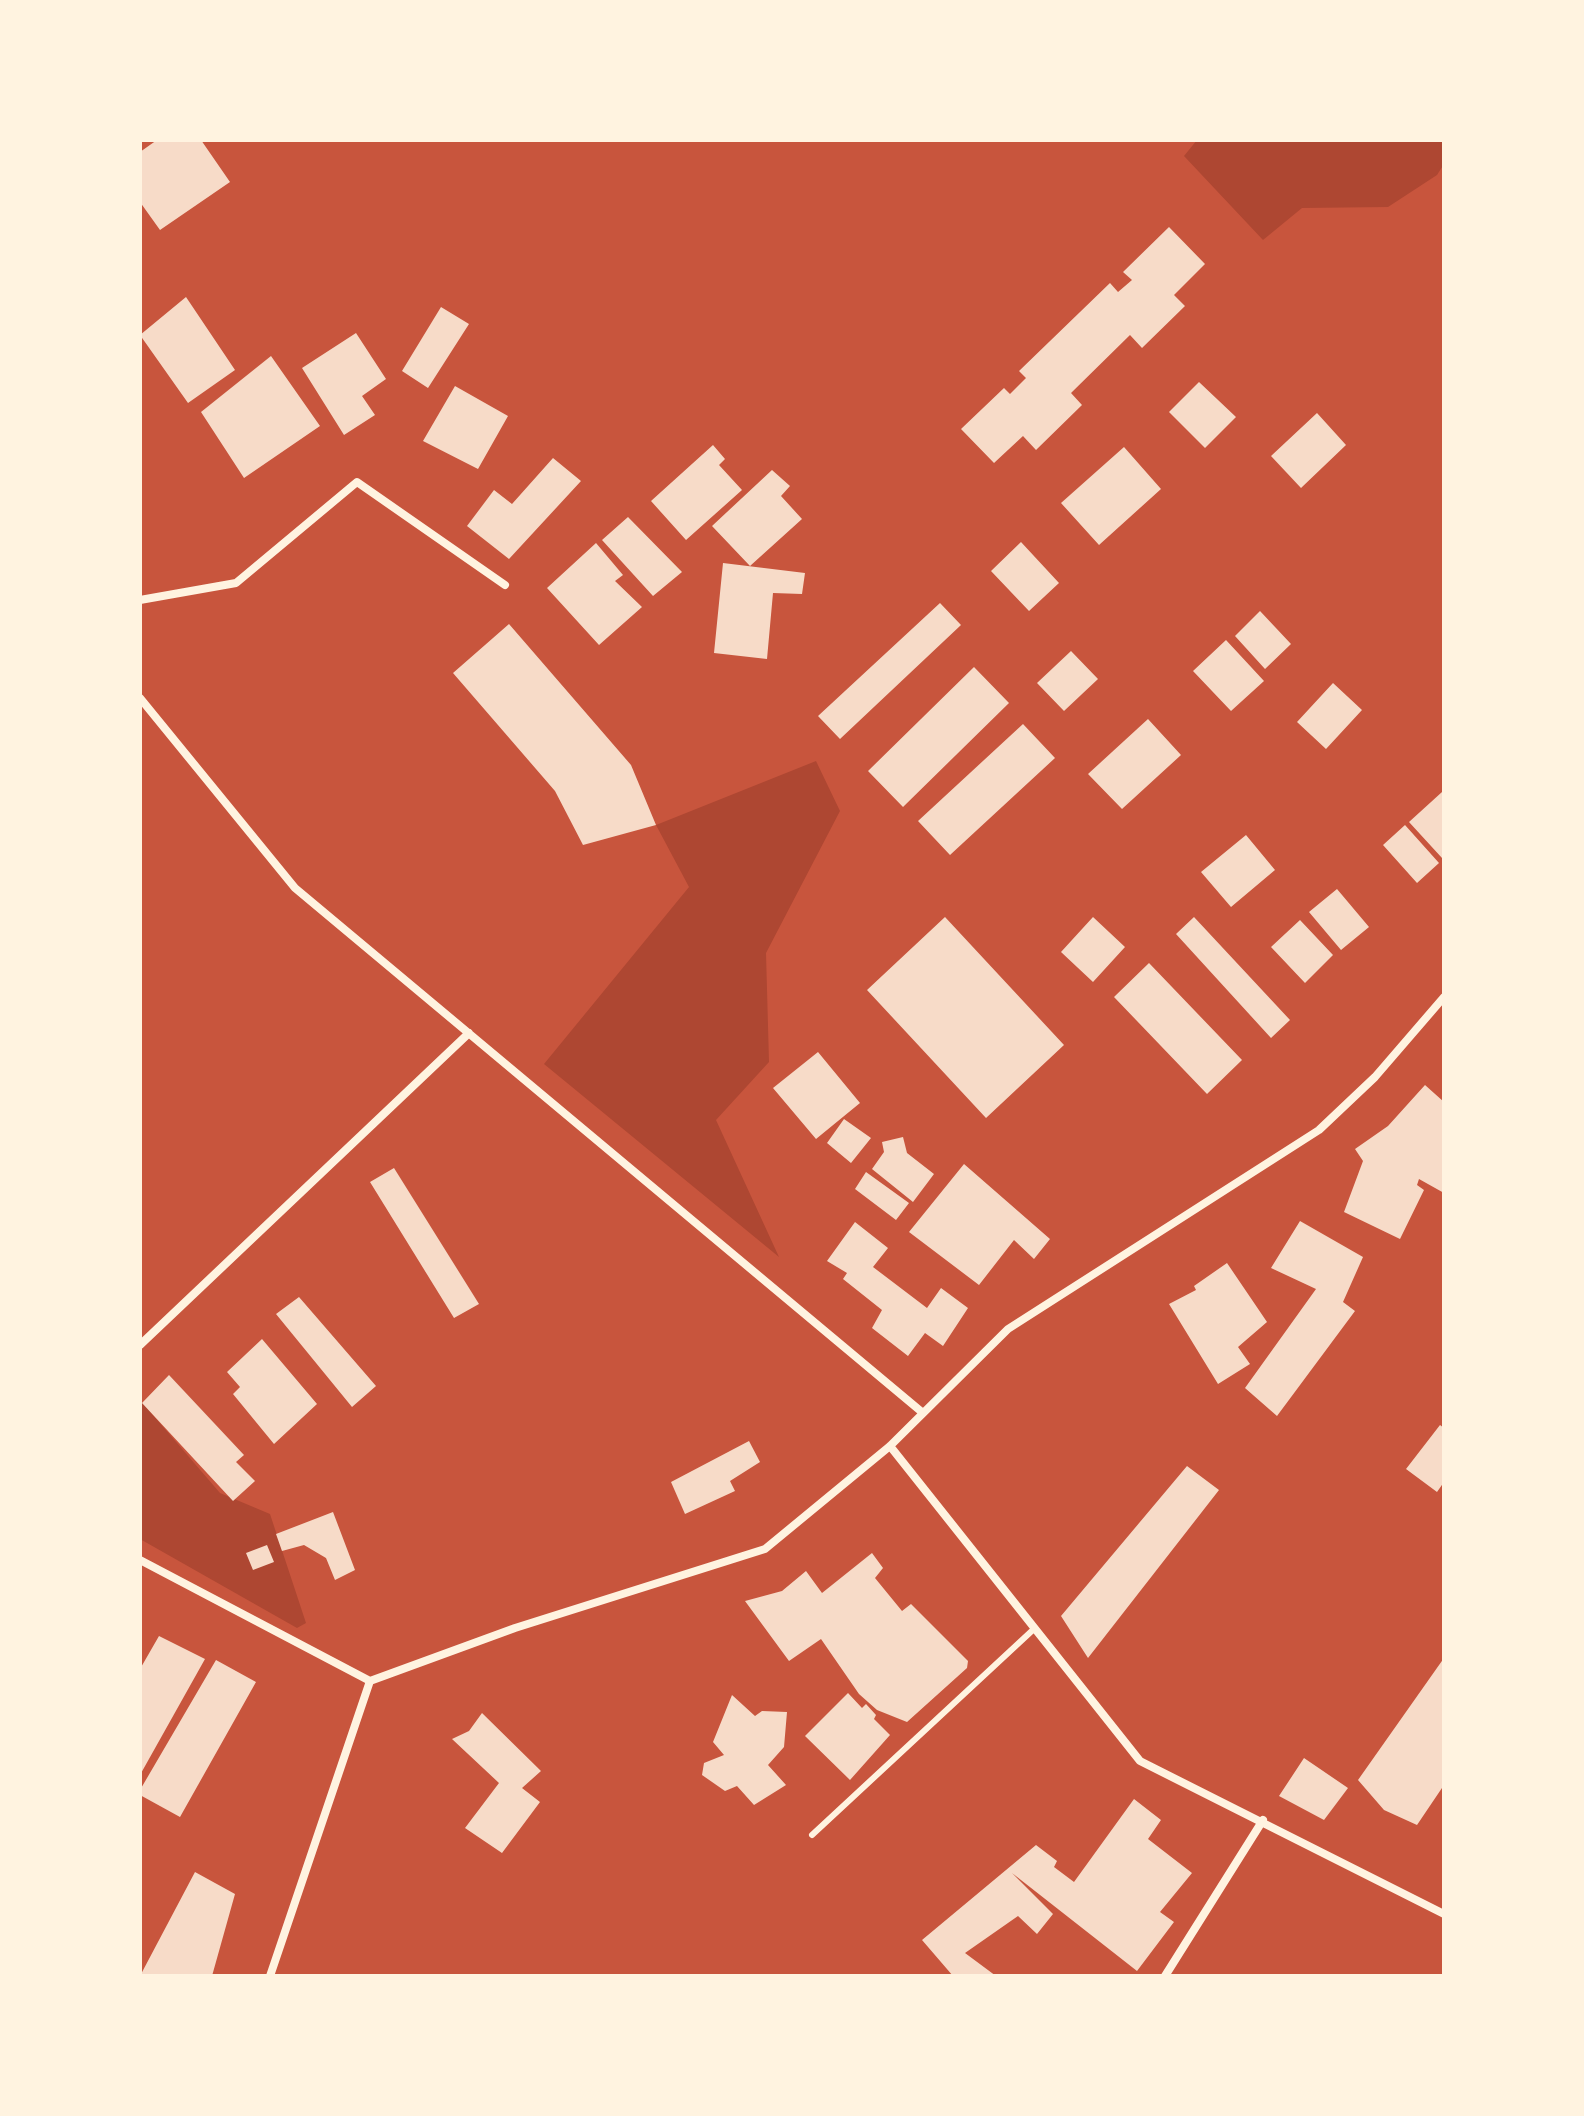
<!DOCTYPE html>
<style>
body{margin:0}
#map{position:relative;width:1584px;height:2116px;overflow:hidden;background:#c8553d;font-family:"Space Grotesk",sans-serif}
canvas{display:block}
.frame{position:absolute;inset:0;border:142px solid #fff3e0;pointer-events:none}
</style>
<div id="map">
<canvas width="1584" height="2116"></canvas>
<div class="frame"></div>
</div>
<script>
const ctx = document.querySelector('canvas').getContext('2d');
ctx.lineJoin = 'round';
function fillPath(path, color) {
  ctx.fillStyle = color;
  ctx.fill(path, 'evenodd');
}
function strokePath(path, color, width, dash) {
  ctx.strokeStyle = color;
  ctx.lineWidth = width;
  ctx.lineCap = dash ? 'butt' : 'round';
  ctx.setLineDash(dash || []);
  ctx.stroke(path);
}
fillPath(new Path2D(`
 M1197,140H1444V164L1437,175L1388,207L1302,208L1263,240L1184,156Z
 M816,761L840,811L766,953L769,1062L716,1120L779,1257L544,1064L689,887L656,825Z
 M140,1400L220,1493L270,1514L306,1623L297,1628L140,1539Z`), '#ae4732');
fillPath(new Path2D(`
 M157,140H201L230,182L160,230L140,202V152Z
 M1169,227L1205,264L1174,295L1185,306L1142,348L1130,335L1071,393L1082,405L1036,450L1023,436L994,463L961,429L1004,388L1010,394L1026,378L1019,371L1110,283L1118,292L1132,280L1123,272Z
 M186,297L235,370L188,403L140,335Z
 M441,307L469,324L428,388L402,371Z
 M356,333L386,379L362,396L375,415L344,435L302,368Z
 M271,356L320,426L244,478L201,412Z
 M1199,382L1236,417L1205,448L1169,412Z
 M455,386L508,416L478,469L423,441Z
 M1317,413L1346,445L1301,488L1271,456Z
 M713,445L725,459L719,465L742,490L686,540L651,501Z
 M1124,447L1161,489L1099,545L1061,503Z
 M553,458L581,481L509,559L467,526L494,490L512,504Z
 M772,470L790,486L781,496L802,519L750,566L712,526Z
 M628,517L682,572L653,596L602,540Z
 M1021,542L1059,583L1029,611L991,571Z
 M596,543L623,575L615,581L642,607L599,645L547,588Z
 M723,563L805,573L802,594L773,593L767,659L714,653Z
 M940,603L961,625L840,739L818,716Z
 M1260,611L1291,644L1265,669L1235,636Z
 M509,624L631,765L656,825L583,845L555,791L453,673Z
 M1226,640L1264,681L1231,711L1193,671Z
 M1071,651L1098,679L1064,711L1037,683Z
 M974,667L1009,703L903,807L868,771Z
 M1333,683L1362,710L1326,749L1297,722Z
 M1148,719L1181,755L1122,809L1088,774Z
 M1023,724L1055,758L950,855L918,821Z
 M1442,792L1444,855L1442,858L1409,822Z
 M1405,825L1439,863L1417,883L1383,845Z
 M1246,835L1275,870L1231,907L1201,872Z
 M1337,889L1369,927L1341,950L1309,912Z
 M945,917L1064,1045L986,1118L867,990Z
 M1093,917L1125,947L1093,982L1061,952Z
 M1194,917L1290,1020L1271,1038L1176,934Z
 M1300,920L1333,955L1305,983L1271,947Z
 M1149,963L1242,1060L1207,1094L1114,997Z
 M818,1052L860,1103L816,1139L773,1088Z
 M1425,1085L1444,1102V1193L1419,1179L1417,1185L1424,1190L1400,1239L1344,1212L1363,1161L1355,1149L1388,1126Z
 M844,1119L871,1138L851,1163L827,1143Z
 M903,1137L907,1153L934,1174L913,1202L872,1169L884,1152L882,1142Z
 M964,1164L1050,1239L1034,1259L1014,1240L979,1285L909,1232Z
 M394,1168L479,1304L454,1318L370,1182Z
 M866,1172L909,1203L896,1220L855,1189Z
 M1300,1221L1363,1257L1343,1302L1355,1311L1277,1416L1245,1388L1316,1289L1271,1268Z
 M855,1222L888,1248L873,1267L927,1308L941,1288L968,1308L943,1346L925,1333L908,1356L872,1328L882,1310L843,1279L847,1273L827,1261Z
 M1227,1263L1267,1322L1238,1347L1250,1364L1218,1384L1169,1304L1196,1290L1194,1286Z
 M299,1297L376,1386L352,1407L276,1314Z
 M262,1339L317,1404L274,1444L233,1394L240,1387L227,1372Z
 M169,1375L244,1455L236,1462L255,1481L233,1501L142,1403Z
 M1440,1425L1444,1428V1482L1437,1492L1406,1469Z
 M749,1441L760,1462L730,1481L735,1491L685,1514L671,1482Z
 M1187,1466L1219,1490L1088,1658L1061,1616Z
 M333,1512L355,1570L335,1580L326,1558L304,1545L282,1551L276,1534Z
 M267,1545L274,1562L253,1570L246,1553Z
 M872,1553L883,1568L875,1578L902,1611L911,1604L968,1661L967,1668L907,1722L877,1710L859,1694L821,1639L789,1661L745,1601L782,1591L806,1571L822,1593Z
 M159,1636L205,1659L140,1775V1669Z
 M1444,1658V1785L1417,1825L1384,1810L1358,1780Z
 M216,1660L256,1682L180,1817L140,1795V1790Z
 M848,1693L862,1708L866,1704L876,1715L874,1719L890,1735L850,1780L805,1736Z
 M732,1695L755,1716L762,1711L787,1712L784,1747L768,1765L786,1785L754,1805L737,1786L725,1791L702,1775L704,1763L724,1755L713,1742Z
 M482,1713L541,1771L522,1788L540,1802L502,1853L465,1828L499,1783L452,1739L469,1731Z
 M1304,1758L1348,1788L1324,1820L1279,1796Z
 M1134,1799L1161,1820L1148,1839L1192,1873L1160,1912L1174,1922L1137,1971L1012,1873L1053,1914L1037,1934L1018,1916L965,1953L996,1976H953L922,1940L1036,1845L1057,1861L1054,1867L1074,1882Z
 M195,1872L235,1894L212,1976H140Z`), '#f7dbc8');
strokePath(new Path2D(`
 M812,1835L1035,1628`), '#fff3e0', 6);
strokePath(new Path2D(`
 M140,600L236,583L357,482L505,585
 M140,698L295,888L923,1413
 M140,1345L469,1033
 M890,1446L1140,1761L1444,1914
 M140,1560L370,1681
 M270,1976L370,1681L515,1628L765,1549L890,1446L1008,1329L1319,1130L1375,1077L1444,997
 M1165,1976L1263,1820`), '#fff3e0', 8);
</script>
